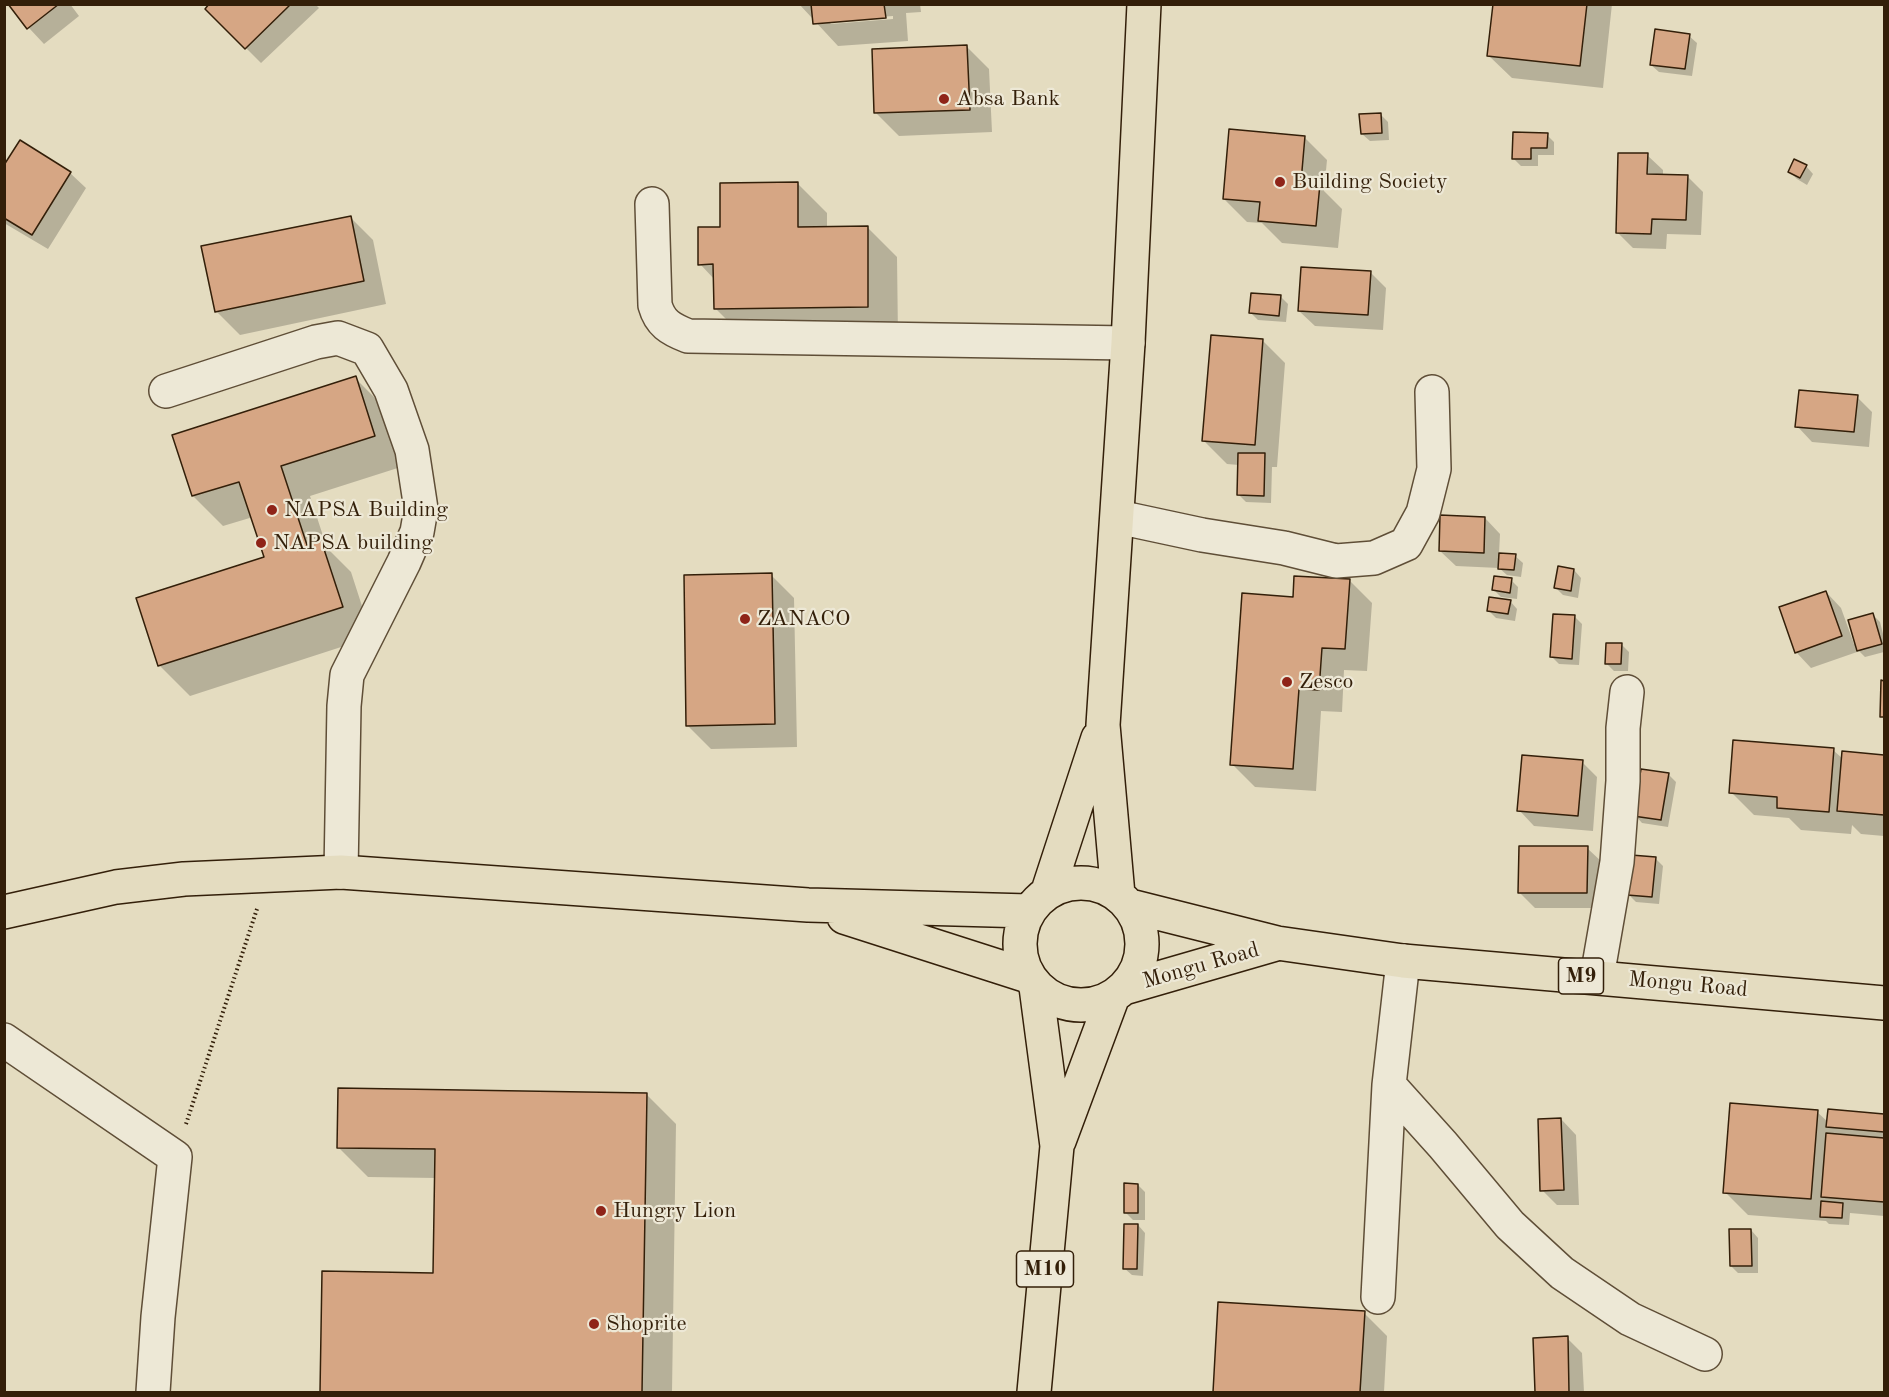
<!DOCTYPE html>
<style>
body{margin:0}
#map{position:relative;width:1889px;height:1397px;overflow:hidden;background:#e4dcc0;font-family:"Old Standard TT",serif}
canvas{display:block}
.frame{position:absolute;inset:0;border:6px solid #331f09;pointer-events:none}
</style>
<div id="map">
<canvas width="1889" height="1397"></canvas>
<div class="frame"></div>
</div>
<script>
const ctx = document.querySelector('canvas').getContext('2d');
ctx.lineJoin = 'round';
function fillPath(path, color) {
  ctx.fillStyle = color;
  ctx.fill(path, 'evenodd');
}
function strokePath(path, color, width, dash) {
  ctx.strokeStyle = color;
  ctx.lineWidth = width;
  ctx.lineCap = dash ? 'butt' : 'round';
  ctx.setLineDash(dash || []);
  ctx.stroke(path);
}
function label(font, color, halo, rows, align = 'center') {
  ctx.font = font + ' "Old Standard TT",serif';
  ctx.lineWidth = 4.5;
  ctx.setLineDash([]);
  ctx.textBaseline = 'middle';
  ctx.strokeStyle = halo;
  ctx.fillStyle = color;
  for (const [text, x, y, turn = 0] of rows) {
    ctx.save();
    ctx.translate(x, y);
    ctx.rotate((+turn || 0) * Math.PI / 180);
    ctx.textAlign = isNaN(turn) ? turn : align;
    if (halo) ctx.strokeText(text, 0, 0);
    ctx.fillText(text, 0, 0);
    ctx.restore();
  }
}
fillPath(new Path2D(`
 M10,4H70L79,16L44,44L29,28Z
 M212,4H315L319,8L261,63L207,9Z
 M799,4H920L921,12L906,13L908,41L838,46ZM893,16V19L831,24L828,21Z
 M1494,4H1612L1603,88L1512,78L1488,55Z
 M1689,36L1697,43L1692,76L1659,72L1651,65Z
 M966,46L989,69L992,132L899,136L876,113Z
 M1380,114L1388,122L1389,140L1370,141L1362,134Z
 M1547,135L1554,142V155H1538V166H1521L1514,159Z
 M1304,137L1327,160L1324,191L1342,209L1338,248L1282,243L1262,223L1247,222L1224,199Z
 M20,142L70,173L86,188L48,249L4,223V168Z
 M1647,155L1663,170V176H1687L1703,192L1701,235L1667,234L1666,249L1633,248L1618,233Z
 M1806,166L1813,174L1807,185L1797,179L1790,172Z
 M797,183L827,213V228L867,227L897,257L898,337L745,338L715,308V280L700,264L722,228Z
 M350,217L373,240L386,304L240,335L216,311Z
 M1370,272L1386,288L1383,330L1315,326L1299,311Z
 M1280,296L1288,304L1286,322L1258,320L1251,313Z
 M1262,340L1285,363L1277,467H1272L1271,503L1246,502L1238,494L1239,465L1227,464L1204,441Z
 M355,378L385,408L404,466L310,496L327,548L351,572L372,637L190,696L160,666L138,599L266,558L253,517L223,526L193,496Z
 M1857,397L1872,412L1869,447L1812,442L1797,426Z
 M1485,518L1500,534L1499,554L1515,556L1523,563L1521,577L1507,575L1499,568L1456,566L1440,551Z
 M1574,570L1581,578L1578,598L1563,595L1556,588Z
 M771,575L794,598L797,747L711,749L688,726Z
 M1349,580L1372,603L1367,671L1344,670L1342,712L1321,711L1316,791L1255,787L1232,764L1294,598Z
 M1511,580L1518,587L1517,599L1501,597L1494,590Z
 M1826,592L1841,608L1854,644H1856L1873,615L1880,622L1884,638V652L1865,657L1855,647L1857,652L1811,668L1796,652Z
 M1510,601L1517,609L1515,621L1496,618L1488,610Z
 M1575,617L1582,624L1579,665L1559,664L1551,656Z
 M1622,645L1629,652L1628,671H1614L1607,664Z
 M1883,682H1884V719L1882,716Z
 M1833,750L1843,759V753L1884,757V836L1861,834L1852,825L1851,834L1801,830L1789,818L1754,815L1731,792Z
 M1582,762L1597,777L1593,831L1534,826L1519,810Z
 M1669,775L1676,782L1668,827L1642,823L1635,815Z
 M1587,848L1603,863L1602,908H1535L1520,893Z
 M1656,859L1663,866L1659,904L1636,902L1628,894Z
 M646,1094L676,1124L672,1392H321L323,1273L435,1275L436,1178L368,1177L338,1147Z
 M1829,1111L1884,1115V1216L1850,1213L1849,1225L1829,1224L1826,1221L1748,1215L1725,1192L1817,1112L1828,1122Z
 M1561,1119L1576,1135L1579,1205H1557L1542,1190Z
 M1138,1185L1145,1192V1220H1133L1125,1212Z
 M1138,1225L1145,1233L1143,1276L1132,1275L1124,1268Z
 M1751,1230L1758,1238V1273H1738L1731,1266Z
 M1220,1304L1364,1313L1387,1336L1384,1392H1214Z
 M1567,1338L1582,1353L1584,1392H1537L1535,1339Z`), '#0003');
const building = new Path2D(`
 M8,4H59L27,29Z
 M209,4H291L245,49L205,9Z
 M811,4H884L886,18L813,24Z
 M1493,4H1587L1580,66L1487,56Z
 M1655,29L1690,34L1685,69L1650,65Z
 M967,45L970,110L874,113L872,49Z
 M1381,113L1382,133L1361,134L1359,114Z
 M1229,129L1305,136L1301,182L1320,184L1316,226L1258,221L1260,202L1223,199Z
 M1513,132L1548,133L1547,148H1531V159H1512Z
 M20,140L71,172L32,235L4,218V165Z
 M1618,153H1648L1647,174L1688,175L1686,220L1652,219L1651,234L1616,233Z
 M1794,159L1807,165L1800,178L1788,172Z
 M798,182V227L868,226V307L714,309L713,264L698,265V227H720V183Z
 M351,216L364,281L215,312L201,246Z
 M1301,267L1371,271L1368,315L1298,311Z
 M1251,293L1281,295L1279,316L1249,313Z
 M1211,335L1263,339L1255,445L1202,441Z
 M356,376L375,436L281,466L307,545L321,540L343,607L158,666L136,598L264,557L239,482L192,496L172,435Z
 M1799,390L1858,395L1854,432L1795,427Z
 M1238,453H1265L1264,496L1237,495Z
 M1440,515L1485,517L1484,553L1439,551Z
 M1499,553L1516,554L1514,570L1498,569Z
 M1558,566L1574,569L1571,591L1554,588Z
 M772,573L775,724L686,726L684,575Z
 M1294,576L1350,579L1345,649L1322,648L1319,690L1299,689L1293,769L1230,765L1242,593L1293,597Z
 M1494,576L1512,578L1510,593L1492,590Z
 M1826,591L1842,636L1795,653L1779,607Z
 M1489,597L1511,600L1508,614L1487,611Z
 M1873,613L1882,644L1857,651L1848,620Z
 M1553,614L1575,615L1572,659L1550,657Z
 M1606,643H1622L1621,664H1605Z
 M1881,680L1884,681V717H1880Z
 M1733,740L1834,748L1829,812L1777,808V797L1729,793Z
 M1842,751L1884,755V815L1837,811Z
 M1522,755L1583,760L1578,816L1517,811Z
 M1641,769L1669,773L1661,820L1633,816Z
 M1519,846H1588L1587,893H1518Z
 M1631,855L1656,857L1652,897L1627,895Z
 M338,1088L647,1093L642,1392H320L322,1271L433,1273L435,1149L337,1148Z
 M1730,1103L1818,1110L1811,1199L1723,1193Z
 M1828,1109L1884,1114V1132L1826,1127Z
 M1561,1118L1564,1190L1540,1191L1538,1119Z
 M1826,1133L1884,1138V1202L1821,1197Z
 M1124,1183L1138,1184V1213H1124Z
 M1821,1201L1843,1203L1842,1218L1820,1217Z
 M1124,1224H1138L1137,1269H1123Z
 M1729,1229H1751L1752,1266H1730Z
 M1218,1302L1365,1311L1360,1392H1213Z
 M1568,1336L1569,1392H1535L1533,1338Z`);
fillPath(building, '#d6a684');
strokePath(building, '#331f09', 1.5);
const minor = new Path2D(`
 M652,204L655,305C660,323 670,329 688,336L1128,343
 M166,391L316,342L338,338L367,349L391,390L412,450L421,509L417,532L404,562L347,675L344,706L341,872
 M1118,517L1202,535L1284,548L1336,561L1374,558L1406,544L1423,513L1434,469L1432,392
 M1597,977L1617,862L1623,781V728L1627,692
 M4,1040L175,1157L158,1317L153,1392
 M1389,1085L1443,1145L1510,1225L1562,1273L1630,1319L1705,1354
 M1378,1297L1389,1085L1403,961`);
const major = new Path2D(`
 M1020 944a61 61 0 1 1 122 0a61 61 0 1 1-122 0Z
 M1048,891L1098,738
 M1118,895L1103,725L1128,343L1144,4
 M1130,906L1277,943L1403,961L1884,1003
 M4,912L116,887L184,879L341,872L808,905L1029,911
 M844,917L1028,976
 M1124,988L1276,944
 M1059,1141L1113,996
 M1034,1392L1057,1146L1036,987`);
strokePath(minor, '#5f4e37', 36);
strokePath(major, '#331f09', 36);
strokePath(new Path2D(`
 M186,1124L257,909`), '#331f09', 4, [1.5, 3]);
strokePath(minor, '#ede8d6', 33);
strokePath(major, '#e4dcc0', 33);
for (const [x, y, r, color] of [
 [944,99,6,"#8f2418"],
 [1280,182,6,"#8f2418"],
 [272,510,6,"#8f2418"],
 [261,543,6,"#8f2418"],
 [745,619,6,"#8f2418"],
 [1287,682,6,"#8f2418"],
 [601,1211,6,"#8f2418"],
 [594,1324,6,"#8f2418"]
]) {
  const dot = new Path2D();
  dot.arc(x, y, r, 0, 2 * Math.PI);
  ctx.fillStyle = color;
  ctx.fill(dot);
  strokePath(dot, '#ede8d6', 2);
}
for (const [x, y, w] of [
 [1581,976,45],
 [1045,1269,57]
]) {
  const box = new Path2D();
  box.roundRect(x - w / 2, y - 18, w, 36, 4.5);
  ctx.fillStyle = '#ede8d6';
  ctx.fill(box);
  strokePath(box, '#331f09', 1.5);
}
label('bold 21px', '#331f09', null, [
 ["M9",1581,976],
 ["M10",1045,1269]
]);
label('22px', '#331f09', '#ede8d6', [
 ["Absa Bank",956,99],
 ["Building Society",1292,182],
 ["NAPSA Building",284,510],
 ["NAPSA building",273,543],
 ["ZANACO",757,619],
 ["Zesco",1299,682],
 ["Hungry Lion",613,1211],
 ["Shoprite",606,1324]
], 'left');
label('22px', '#331f09', '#ede8d6', [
 ["Mongu Road",1201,966,-16],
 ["Mongu Road",1688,985,5]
]);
</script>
